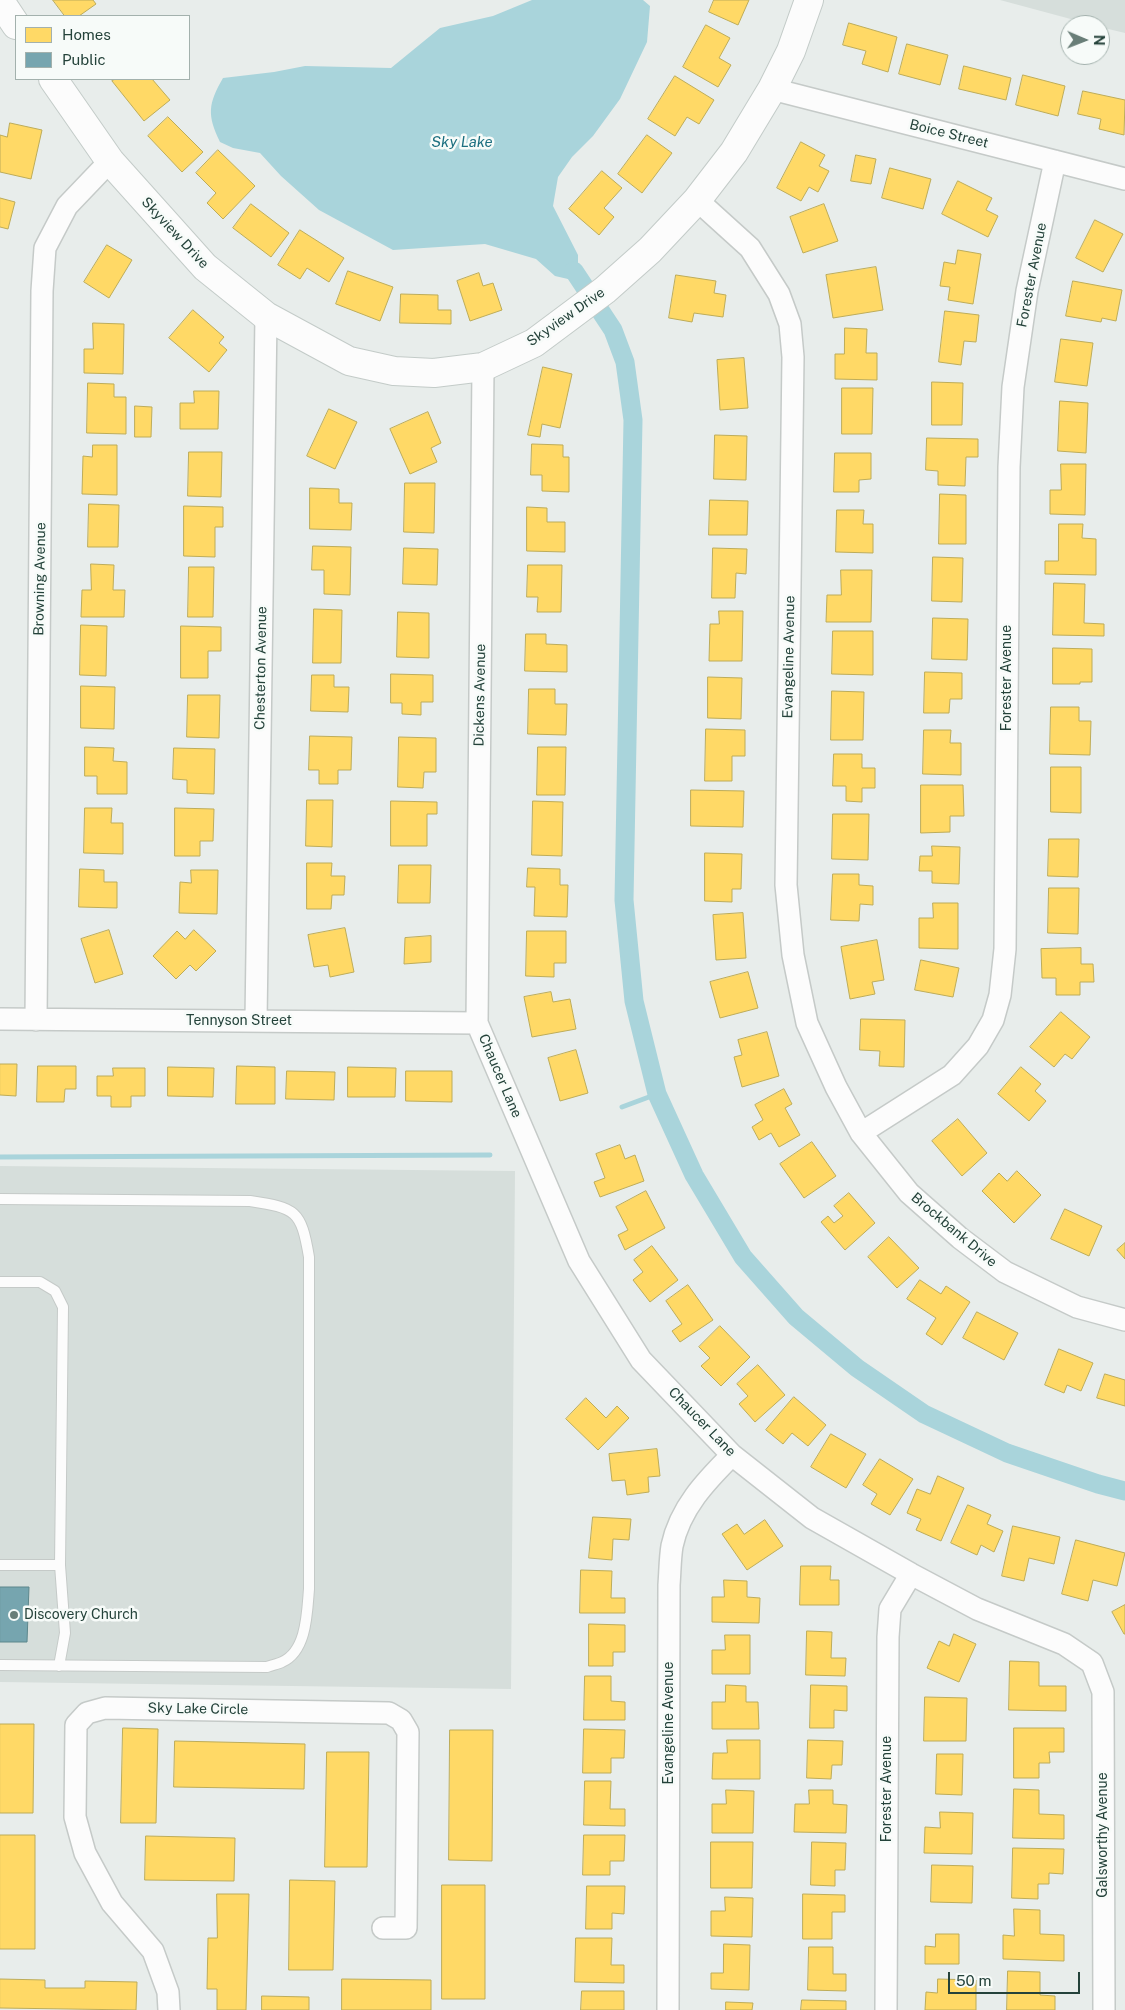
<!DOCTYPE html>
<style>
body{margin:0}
#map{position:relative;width:1125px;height:2010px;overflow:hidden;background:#e8edeb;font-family:"Public Sans",sans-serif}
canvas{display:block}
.legend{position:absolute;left:15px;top:15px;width:175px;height:65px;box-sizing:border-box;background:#f7fbf9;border:1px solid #a3b1ad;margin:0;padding:6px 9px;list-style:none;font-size:15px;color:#24423a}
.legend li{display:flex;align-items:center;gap:10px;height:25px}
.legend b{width:25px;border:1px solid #a3b1ad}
.north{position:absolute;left:1060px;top:15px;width:50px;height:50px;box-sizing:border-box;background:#f7fbf9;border:1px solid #a3b1ad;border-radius:50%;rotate:91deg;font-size:14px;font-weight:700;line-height:20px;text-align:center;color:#24423a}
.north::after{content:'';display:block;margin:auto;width:18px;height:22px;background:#697e78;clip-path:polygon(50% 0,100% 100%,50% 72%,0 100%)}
.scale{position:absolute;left:948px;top:1972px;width:132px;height:22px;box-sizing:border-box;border:2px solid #24423a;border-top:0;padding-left:6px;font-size:15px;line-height:18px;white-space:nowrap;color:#24423a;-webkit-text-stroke:4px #f7fbf9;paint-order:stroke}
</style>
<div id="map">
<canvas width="1125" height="2010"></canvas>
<ul class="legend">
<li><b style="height:14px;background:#ffd966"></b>Homes</li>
<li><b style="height:14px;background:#76a5af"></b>Public</li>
</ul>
<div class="north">N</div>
<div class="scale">50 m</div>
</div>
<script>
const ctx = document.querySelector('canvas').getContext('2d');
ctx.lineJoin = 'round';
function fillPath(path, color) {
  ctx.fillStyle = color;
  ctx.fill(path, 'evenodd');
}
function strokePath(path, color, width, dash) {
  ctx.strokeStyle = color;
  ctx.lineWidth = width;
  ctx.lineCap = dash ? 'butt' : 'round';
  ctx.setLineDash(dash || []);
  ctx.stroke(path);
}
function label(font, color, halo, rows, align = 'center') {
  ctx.font = font + ' "Public Sans",sans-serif';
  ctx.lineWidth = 5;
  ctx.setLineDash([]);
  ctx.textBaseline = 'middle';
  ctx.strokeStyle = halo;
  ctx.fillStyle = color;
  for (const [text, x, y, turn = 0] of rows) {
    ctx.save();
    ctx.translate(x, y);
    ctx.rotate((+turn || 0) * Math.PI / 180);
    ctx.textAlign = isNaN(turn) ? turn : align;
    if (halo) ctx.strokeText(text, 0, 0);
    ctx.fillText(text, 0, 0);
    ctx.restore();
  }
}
fillPath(new Path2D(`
 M1000,0H1125V33L1100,27V25H1093Z
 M0,1166L515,1171L511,1689L0,1682Z`), '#d6dedb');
fillPath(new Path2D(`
 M532,0H643L650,6L647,42L620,99L593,136L572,157L558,177L553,206L578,255V268L568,279L555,276L536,259L485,244L393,250L319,210L281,176L260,153L233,148L220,142C207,115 208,104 223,78L274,72L305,66L391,68L440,28L493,16Z`), '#a9d4db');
const homes = new Path2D(`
 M53,0H93L96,4L79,16H65Z
 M714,0H749L738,25L709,12Z
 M849,23L897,37L888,72L862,64L866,51L843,45Z
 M706,25L730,38L719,58L731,65L718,87L683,67Z
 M907,44L948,55L940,85L899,74Z
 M964,66L1011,78L1006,100L959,89Z
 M1023,75L1065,86L1058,116L1016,105Z
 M675,76L714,100L699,124L687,117L675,136L648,119Z
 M116,79H152L170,100L144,121L112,81Z
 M1083,91L1125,100L1124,135L1099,129L1101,119L1078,114Z
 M168,117L203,152L182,172L148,136Z
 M10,123L42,130L31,179L0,172V135L7,137Z
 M647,135L672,153L642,193L618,174Z
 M801,142L825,155L819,166L829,171L818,192L809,187L801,201L777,188Z
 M218,150L255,186L223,219L207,203L216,193L196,173Z
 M856,155L876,159L871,184L851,181Z
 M890,168L931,179L923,209L882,198Z
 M602,171L622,188L604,208L614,217L599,235L569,209Z
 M958,181L992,198L986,210L998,216L988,237L942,214Z
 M0,198L15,202L8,229L0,227Z
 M251,204L289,233L271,257L233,228Z
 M824,204L838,241L803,253L790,217Z
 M1095,220L1123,234L1103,272L1076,258Z
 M300,230L344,258L329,282L307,268L300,279L278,265Z
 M107,245L132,260L109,298L84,282Z
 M958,250L981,254L973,304L948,300L950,287L940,286L944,262L955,264Z
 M876,267L883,310L833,318L826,275Z
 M348,271L393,287L380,321L336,304Z
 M479,273L483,286L493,283L502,310L470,321L457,281Z
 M676,275L716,281L714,293L726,295L723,317L694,313L692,322L669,318Z
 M1073,281L1122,290L1116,321L1102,318L1101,322L1066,316Z
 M401,294L438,295V310H451V324L400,323Z
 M193,310L224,337L219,343L227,350L209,372L169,338Z
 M945,311L979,315L976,342L964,341L961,365L939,362Z
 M93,323L124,324L123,374L84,373V349H93Z
 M845,328L867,329L866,353H877V380L835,379V354H844Z
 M1061,339L1093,343L1087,386L1055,382Z
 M744,358L748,408L720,410L717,360Z
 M543,367L572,374L560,428L542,424L540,437L528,435Z
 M932,382L963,383L962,425H932Z
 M88,383L114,384V397H126V434L87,433Z
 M842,388H873L872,434H842Z
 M194,391H219L218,429H180V403H194Z
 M1060,401L1088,403L1086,453L1058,451Z
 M135,406L152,407L151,437H135Z
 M329,409L357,422L335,469L307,456Z
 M428,412L441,443L431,448L437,462L410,474L390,429Z
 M715,435L747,436L746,480L714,479Z
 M927,438L978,439V457H966L965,486L938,485V471L926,470Z
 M532,444L563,445V457H569V492L542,491V475H531Z
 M93,445H117V495L82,494L83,456L92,457Z
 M189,452H222L221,497L188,496Z
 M835,453H871V479L859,480V492H834Z
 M1061,464H1086L1085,515L1050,514V490H1061Z
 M405,483H435L434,533L404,532Z
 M310,488L339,489V503H352L351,530L310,529Z
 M940,494L966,495V544H939Z
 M710,500L748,501L747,535H709Z
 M89,504L119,505L118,547H88Z
 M184,506L223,507V527H215V557L184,556Z
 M527,507L547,508V522H565V552L527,551Z
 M837,510H864L863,524H873V553L836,552Z
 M1059,524H1083L1082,538L1096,539V575L1045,574V561H1058Z
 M313,546L351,547L350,595L324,594V570H312Z
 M404,548L438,549L437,585L403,584Z
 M713,548L747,549L746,574L736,573L735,598H712Z
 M933,557L963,558L962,602L932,601Z
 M91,564L114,565L113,590H125L124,617H81L82,590H91Z
 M528,565H562L561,612H537L538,597H527Z
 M189,567H214L213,617H188Z
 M841,570H872L871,622H826L827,595H841Z
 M1054,583L1085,584L1084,623L1104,624V636L1053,635Z
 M314,609L342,610L341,663H313Z
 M719,611H743L742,661H709L710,624H719Z
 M398,612L429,613V658L397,657Z
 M933,618L968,619L967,660L932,659Z
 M81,625L107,626L106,676L80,675Z
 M181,626L221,627V651H208V678H181Z
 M833,631H873V675L832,674Z
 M526,634H546V644L567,645V672L525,671Z
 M1053,648L1092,649V682H1080V684H1053Z
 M925,672L962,673V699H950L949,713H924Z
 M391,674L433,675V702H421V715L402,714V703H391Z
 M312,675H334V687H349L348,712L311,711Z
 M708,677L742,678L741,719L708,718Z
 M81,686L115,687L114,729L81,728Z
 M529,689H555V704H567L566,735L528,734Z
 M832,691L864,692L863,740H831Z
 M188,695H220L219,738L187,737Z
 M1051,707H1079V721H1091L1090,755L1050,754Z
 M706,729L745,730V756H732V781H705Z
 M924,730H951L950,743H961V775L923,774Z
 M310,736L352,737L351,770H338V784H319V770H309Z
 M399,737L436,738V772H424L423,788L398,787Z
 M85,747L114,748L113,761L127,762V794H97V776H85Z
 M538,747H566L565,795H537Z
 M174,748L215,749L214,794L187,793V780L173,779Z
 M834,754H862V768H875V788H862V802L846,801V786H833Z
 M1051,767H1081V813L1051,812Z
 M921,785H963L964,816H950V832L921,833Z
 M691,790L744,791L743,827L691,826Z
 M307,800H333L332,847L306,846Z
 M391,801L437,802V814H427V846H391Z
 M533,801L563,802L562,856L532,855Z
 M85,808H112L111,823H123V854L84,853Z
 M175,808L214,809L213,841H200V856H175Z
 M833,814H869L868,860L832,859Z
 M1049,839H1079L1078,877L1048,876Z
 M932,846L960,847L959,884L932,883V871H919L920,856H932Z
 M705,853L742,854L741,889H732V902L705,901Z
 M307,863H332L331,876H345L344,895H332L331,909H307Z
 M399,865H431L430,903H398Z
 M528,868L560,869V885H568L567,917L534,916L535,887H527Z
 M80,869L104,870V882H117V908L79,907Z
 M191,870H218L217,914L179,913L180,882L191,883Z
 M833,874H859V885L873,886V905L860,904L859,921L831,920Z
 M1049,888H1079L1078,934L1048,933Z
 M933,903H958V949L919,948V918H933Z
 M743,913L746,958L716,960L713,915Z
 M345,928L354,972L330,977L328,965L314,967L308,935Z
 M109,930L123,974L95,983L81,939Z
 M194,930L216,951L196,971L190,965L176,979L153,956L177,931L185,939Z
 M527,931H566V963H554V977L526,976Z
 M431,936V962L404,964L405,938Z
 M877,940L884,980L872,982L875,994L850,999L841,947Z
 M1081,948V964H1093L1094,982H1080V995H1056V978H1042L1041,949Z
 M921,960L959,968L953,997L915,990Z
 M748,972L758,1008L720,1018L710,982Z
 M551,992L553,1002L570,999L576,1029L532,1037L524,997Z
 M1061,1012L1090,1037L1072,1059L1065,1054L1054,1067L1030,1047Z
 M861,1019L905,1020L904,1067L879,1066L880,1051L860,1050Z
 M767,1032L779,1076L742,1087L734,1057L742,1055L738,1040Z
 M576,1050L588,1093L560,1101L548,1058Z
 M0,1064H17L16,1096L0,1095Z
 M38,1066H76V1089H65L64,1102H37Z
 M237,1066L275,1067V1104H236Z
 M168,1067L214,1068L213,1097L168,1096Z
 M348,1067L396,1068L395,1097H348Z
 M1021,1067L1041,1084L1035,1091L1046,1101L1029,1121L998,1094Z
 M113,1068H145V1096H131V1107H111V1096H97V1076H113Z
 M287,1071L335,1072L334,1100L286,1099Z
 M406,1071H452V1102L406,1101Z
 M784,1089L792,1104L785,1108L800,1135L779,1147L771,1133L759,1140L752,1127L763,1120L755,1105Z
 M958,1119L987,1153L962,1176L932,1141Z
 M812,1142L836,1176L804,1198L780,1164Z
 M620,1145L625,1159L635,1155L644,1181L600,1197L594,1182L605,1178L596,1154Z
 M1017,1171L1041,1195L1014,1223L982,1191L999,1173L1007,1181Z
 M646,1191L665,1228L625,1250L618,1235L628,1230L616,1207Z
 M849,1193L875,1223L845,1250L821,1222L828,1216L834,1223L843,1216L834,1206Z
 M1065,1209L1102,1226L1089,1256L1051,1239Z
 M889,1237L919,1268L897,1288L868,1257Z
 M1125,1243V1259L1117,1250Z
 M652,1246L678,1280L650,1302L633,1280L643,1272L634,1260Z
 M920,1280L941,1294L946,1286L970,1302L942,1345L926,1334L936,1318L907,1299Z
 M688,1285L713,1320L680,1342L672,1331L682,1324L666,1301Z
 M977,1312L1018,1333L1004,1360L963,1338Z
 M720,1326L750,1357L721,1386L701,1366L710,1358L699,1347Z
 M1059,1349L1093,1363L1081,1391L1067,1385L1064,1393L1045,1385Z
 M758,1365L785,1395L755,1422L739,1404L748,1396L737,1384Z
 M1105,1374L1125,1380V1406L1097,1398Z
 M794,1397L826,1425L808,1446L792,1433L783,1444L766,1430Z
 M586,1398L606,1418L617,1406L629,1418L598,1450L566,1419Z
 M831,1434L866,1454L846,1488L811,1467Z
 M657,1449L660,1476L648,1477L649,1492L627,1495L625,1480L612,1481L609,1454Z
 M880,1459L913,1479L890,1515L871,1504L877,1494L863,1485Z
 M938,1476L964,1488L941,1541L916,1530L921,1519L907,1513L917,1489L930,1494Z
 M968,1505L991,1515L987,1524L1003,1531L994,1552L981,1545L977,1555L951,1543Z
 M593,1517L631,1519L629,1540L613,1539L612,1560L589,1558Z
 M765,1520L783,1546L747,1570L722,1534L737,1524L744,1534Z
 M1013,1526L1060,1537L1054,1564L1029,1558L1024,1581L1002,1576Z
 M1076,1540L1125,1553L1117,1586L1093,1580L1088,1601L1062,1594Z
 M801,1566H831L830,1580H839V1605H800Z
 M581,1570L612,1571L611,1598H625V1613H580Z
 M724,1580L747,1581V1597L760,1598L759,1623L712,1622V1597H724Z
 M1125,1605V1634H1124L1112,1612Z
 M589,1624L625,1625V1652H613V1666H589Z
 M807,1631L832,1632L831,1658H846L845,1676L806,1675Z
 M954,1634L976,1644L959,1682L927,1668L939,1641L949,1646Z
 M725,1635H750V1674H712V1650H725Z
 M1010,1661L1039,1662V1686H1066V1711L1009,1710Z
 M585,1676H611V1701L625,1702V1720H584Z
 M726,1685L746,1686V1702H758L759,1729H712V1702H725Z
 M811,1685L847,1686V1711L834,1710V1728H810Z
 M925,1697L967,1698L966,1741H924Z
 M0,1724H34L33,1813H0Z
 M123,1728L158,1729L156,1823H121Z
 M1014,1728H1064V1752H1049L1050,1763H1039V1778H1014Z
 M584,1729L625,1730L624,1758H611V1773H583Z
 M450,1730H493L492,1861L449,1860Z
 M727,1740H760V1779H712L713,1753H727Z
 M808,1740L843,1741L842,1765H832L831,1779L807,1778Z
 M175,1741L305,1744L304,1789L174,1787Z
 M327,1752H369L367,1867H325Z
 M937,1754H963L962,1795L936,1794Z
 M585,1781H611L610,1809H625V1826L584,1825Z
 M1014,1789L1039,1790V1814L1064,1815V1839L1013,1838Z
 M726,1790L754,1791L753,1833H712V1804H726Z
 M809,1790H833V1804L847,1805L846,1833L794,1832L795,1804H809Z
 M940,1812L973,1813L972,1854L924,1853L925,1827L940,1828Z
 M0,1835H35V1949H0Z
 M584,1835H625L624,1861H610V1875H583Z
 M146,1836L235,1838L234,1881L145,1880Z
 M711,1842H753L752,1888H711Z
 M812,1842L846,1843L845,1870H835V1886L811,1885Z
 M1013,1848L1064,1849L1063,1874L1049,1873V1884H1038V1899L1012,1898Z
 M932,1865L973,1866L972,1903L931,1902Z
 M290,1880L335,1881L333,1970H289Z
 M442,1885H485V1999H442Z
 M587,1886H625L624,1914L612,1913V1929H586Z
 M217,1894H249L246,2010H217V1989H207L208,1938H217Z
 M803,1894L845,1895V1912H832V1939H803Z
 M725,1897L753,1898L752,1937L711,1936V1911H725Z
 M1014,1909L1040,1910V1934L1064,1935V1961L1003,1959V1935L1014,1936Z
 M936,1934H959V1964H925V1946L935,1947Z
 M576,1938H612L611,1965H624V1983L575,1982Z
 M724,1944L750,1945L749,1990L711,1989V1973H723Z
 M809,1947H833V1974H846V1991L808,1990Z
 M1008,1971L1040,1972V1995L1055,1996V2010H1007Z
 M0,1979L45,1980V1988H85V1981L137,1982L136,2010L0,2008Z
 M342,1979L431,1980V2010H342Z
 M938,1979L976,1980V2010H925L926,1992L937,1993Z
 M582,1991H624V2010H581Z
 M262,1996L309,1997V2010H262Z
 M802,2000L846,2001V2010H801Z
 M726,2002L753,2003L752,2010H726Z`);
fillPath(homes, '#ffd966');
strokePath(homes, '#bdac59', 1);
const public = new Path2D(`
 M0,1587H29L27,1642H0Z`);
fillPath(public, '#76a5af');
strokePath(public, '#5d878c', 1);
strokePath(new Path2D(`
 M622,1107L657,1094
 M0,1157L490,1155`), '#a9d4db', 5);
strokePath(new Path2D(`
 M574,271L613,330L625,362L633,420L624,900L634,1001L657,1094L694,1175L743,1257L796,1317L857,1368L924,1414L1007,1453L1098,1484L1125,1491`), '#a9d4db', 19);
const lane = new Path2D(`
 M0,1199L250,1201C296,1208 301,1210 309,1257V1589C307,1612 307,1651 282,1662C278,1664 272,1665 267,1667L0,1665
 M0,1282H40L55,1291L63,1307L60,1565L65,1633L59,1666
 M0,1565H60`);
const street = new Path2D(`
 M772,89L1125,179
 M697,200L750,248L779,294L790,324L793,357L786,885L793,955L807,1023L836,1087L861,1133L909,1193L960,1238L1005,1272L1077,1307L1125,1320
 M483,367L477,1023L579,1261L641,1360L732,1455L812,1518L911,1574L977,1609L1064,1644L1092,1663L1103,1692L1104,2010
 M0,1019L477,1023
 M36,1020L42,291L45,248L67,206L110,161
 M256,1020L266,316
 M861,1133L952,1075L978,1046L993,1020L1000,995L1005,949L1009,467L1013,387L1027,291L1055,161
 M169,2010L168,1992L153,1951L112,1903L85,1853L75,1817L76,1725L87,1713L105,1708L389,1713L401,1720L408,1732L406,1928H383
 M668,2010L669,1585C670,1572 670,1558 672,1546C680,1508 706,1481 732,1455
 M886,2010L888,1637L890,1609L911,1574`);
const secondary = new Path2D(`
 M0,1L16,25
 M53,79L110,161L205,267L266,316L349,361L394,371L434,373L483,367L534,343L605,290L650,250L697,200L734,152L772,89L791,51L809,0`);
strokePath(lane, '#c5cac8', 12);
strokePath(street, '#c5cac8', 24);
strokePath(secondary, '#c3cbc8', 30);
strokePath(lane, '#fcfcfc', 10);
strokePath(street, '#fcfcfc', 21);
strokePath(secondary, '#fcfcfc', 28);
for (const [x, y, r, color] of [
 [14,1615,5,"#697e78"]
]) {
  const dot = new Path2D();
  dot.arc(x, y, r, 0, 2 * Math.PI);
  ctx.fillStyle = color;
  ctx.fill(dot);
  strokePath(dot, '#f7fbf9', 2);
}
label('14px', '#24423a', '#f7fbf9', [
 ["Boice Street",949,134,14],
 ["Skyview Drive",175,233,47],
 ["Forester Avenue",1032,275,-79],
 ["Skyview Drive",566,317,-35],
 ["Browning Avenue",40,579,-89],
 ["Evangeline Avenue",789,657,-89],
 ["Chesterton Avenue",261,668,-89],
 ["Forester Avenue",1007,678,-90],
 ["Dickens Avenue",480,695,-89],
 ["Tennyson Street",239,1021],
 ["Chaucer Lane",500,1076,67],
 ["Brockbank Drive",954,1230,40],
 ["Chaucer Lane",702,1422,46],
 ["Sky Lake Circle",198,1709,1],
 ["Evangeline Avenue",669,1723,-90],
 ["Forester Avenue",887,1789,-90],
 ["Galsworthy Avenue",1103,1835,-90]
]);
label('14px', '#24423a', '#f7fbf9', [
 ["Discovery Church",24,1615]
], 'left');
label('italic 15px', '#1c6f80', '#f7fbf9', [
 ["Sky Lake",462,142]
]);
</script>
